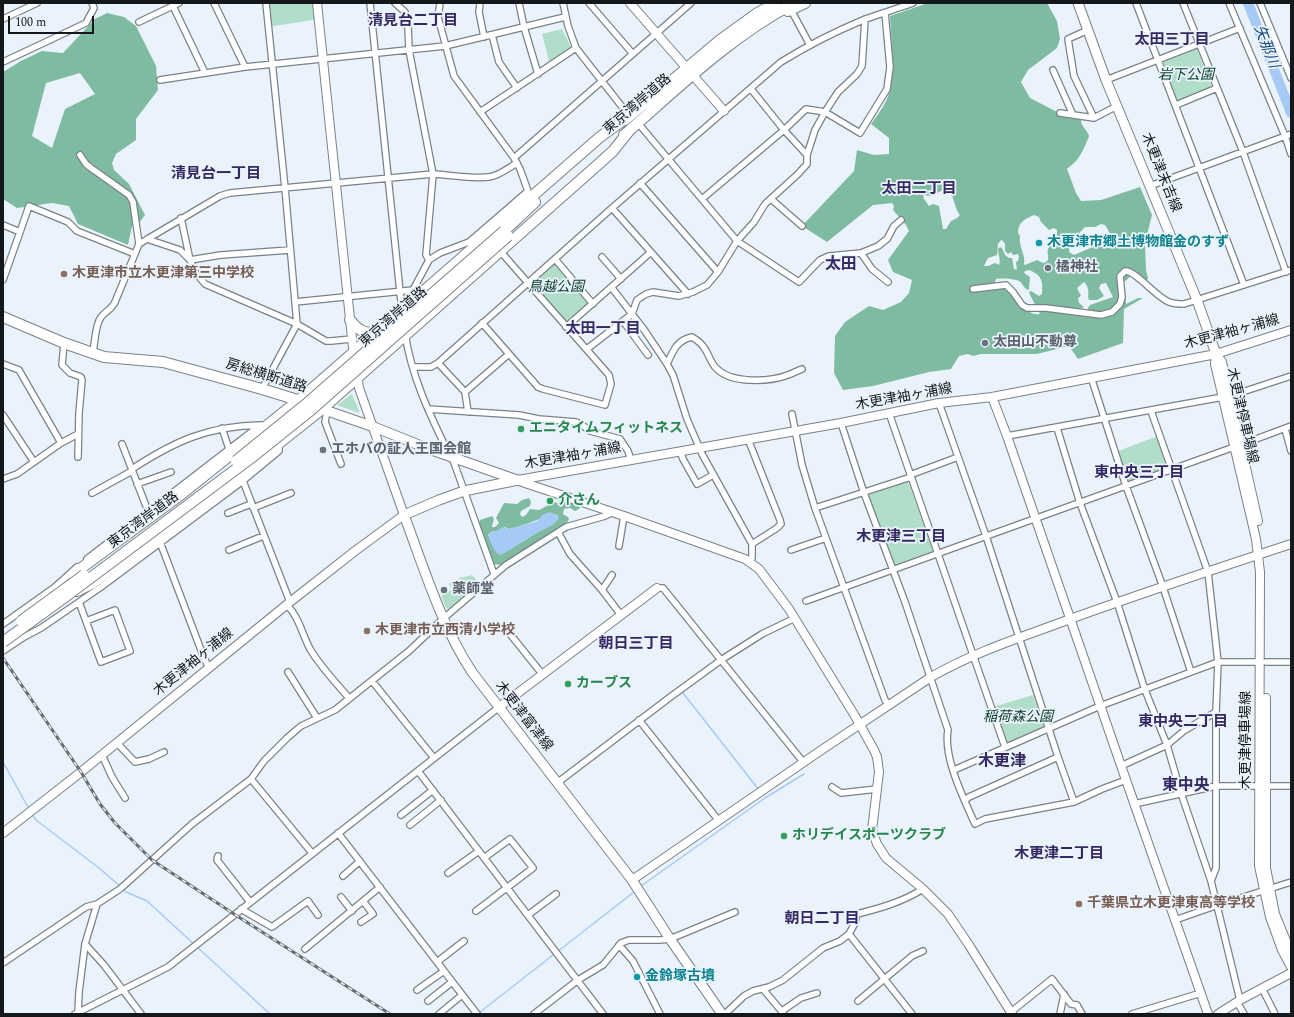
<!DOCTYPE html>
<meta charset="utf-8">
<style>
body{margin:0}
#map{position:relative;width:1294px;height:1017px;overflow:hidden;background:#eaf3fb;font-family:Spectral,serif}
canvas{display:block}
.frame{position:absolute;inset:0;border:4px solid #15181b;pointer-events:none}
.scale{position:absolute;left:8px;top:16px;width:86px;height:18px;box-sizing:border-box;border:2px solid #15181b;border-top:0;padding-left:5px;font-size:12px;line-height:14px;white-space:nowrap;color:#15181b;-webkit-text-stroke:3px #eaf3fb;paint-order:stroke}
</style>
<div id="map">
<canvas width="1294" height="1017"></canvas>
<div class="frame"></div>
<div class="scale">100 m</div>
</div>
<script>
const ctx = document.querySelector('canvas').getContext('2d');
ctx.lineJoin = 'round';
function fillPath(path, color) {
  ctx.fillStyle = color;
  ctx.fill(path, 'evenodd');
}
function strokePath(path, color, width, dash) {
  ctx.strokeStyle = color;
  ctx.lineWidth = width;
  ctx.lineCap = dash ? 'butt' : 'round';
  ctx.setLineDash(dash || []);
  ctx.stroke(path);
}
function label(font, color, halo, rows, align = 'center') {
  ctx.font = font + ' Spectral,"Noto Sans JP",serif';
  ctx.lineWidth = 3.5;
  ctx.setLineDash([]);
  ctx.textBaseline = 'middle';
  ctx.strokeStyle = halo;
  ctx.fillStyle = color;
  for (const [text, x, y, turn = 0] of rows) {
    ctx.save();
    ctx.translate(x, y);
    ctx.rotate((+turn || 0) * Math.PI / 180);
    ctx.textAlign = isNaN(turn) ? turn : align;
    if (halo) ctx.strokeText(text, 0, 0);
    ctx.fillText(text, 0, 0);
    ctx.restore();
  }
}
fillPath(new Path2D(`
 M266,3H317L319,19L268,27Z
 M562,29L572,49L549,61L542,34Z
 M1197,49L1212,88L1176,102L1161,63Z
 M555,263L587,301V304L568,321L565,322L531,282Z
 M352,394L359,411V413L337,405Z
 M1158,436L1170,468L1128,483L1118,451Z
 M908,481L933,551L932,553L896,566L893,564L868,495Z
 M472,575L479,583L450,609L446,608L441,596L453,589L449,584L460,578Z
 M1033,695L1044,727L1006,744L993,707Z`), '#b1dec9');
fillPath(new Path2D(`
 M928,3H1047L1057,21L1060,39L1057,48L1028,70L1021,82L1030,98L1059,113L1081,120C1081,127 1087,129 1089,136C1086,144 1081,156 1075,162C1072,165 1070,166 1067,169L1076,193L1081,201L1101,200L1140,187L1152,215L1145,243L1146,270L1148,278L1146,282H1145L1139,275L1136,274L1130,276L1127,280L1122,282L1125,290L1126,304L1138,298H1143L1124,309L1123,343L1078,359L1069,346L1037,354H981L973,356L968,354L959,356L951,369L929,372L873,386L843,390L834,373L835,336L845,322L869,306L883,310L901,302L909,293L912,280L893,272L888,260L909,231L906,225L893,210L894,206L892,203L873,205L827,242L802,226L854,171L857,150L874,155L889,154V138L871,124C878,114 888,102 890,89C895,66 891,40 890,16ZM945,189C955,192 953,207 960,215L957,218L951,221L946,229H943L939,206L933,204L929,206L924,199L923,195L931,196ZM1034,215L1039,217L1041,222L1049,230L1054,228L1057,230C1058,240 1053,240 1049,247C1046,250 1049,256 1048,260L1046,262L1043,263L1037,260L1025,265L1024,264C1026,255 1018,246 1020,236L1018,233C1018,222 1025,219 1034,215ZM1101,224L1105,225L1111,235L1095,246L1074,255L1069,252L1070,245C1077,239 1078,233 1085,227H1095ZM1001,240L1003,241L1005,244V251L1008,254L1011,252L1013,255L1018,254L1019,257L1018,261L1016,262L1017,270L1014,269L1012,258H1009L1005,255L1002,248L1000,247L998,249C998,254 1001,260 999,265L995,263L988,266H984L988,258L997,255L998,244ZM1029,270C1042,275 1043,281 1042,294L1039,296L1031,291L1029,292C1032,301 1037,306 1040,314C1026,317 1017,296 1006,288C1003,285 998,285 994,284L996,279C1001,278 1015,279 1019,281C1023,283 1023,288 1028,290L1029,289L1030,277L1024,273L1025,271ZM1084,282C1088,285 1089,292 1088,297L1089,300H1097L1104,296L1099,288L1101,284L1106,283L1113,297L1090,305L1088,308V311L1078,310V308L1080,309L1084,307L1079,303L1078,298L1081,296L1077,288Z
 M107,13L124,17L136,26L156,66L158,90L136,119V140L116,154L112,163L114,170L129,184L145,215L139,223L132,226L128,245L78,224L69,206L52,203L17,208L3,199V72L21,61L42,51L63,53L95,19ZM80,73L95,94L65,109L52,148L32,136L46,83Z
 M529,498L531,502L530,506L521,511L520,514L522,517L526,515L530,509L539,510L554,502L557,503L563,498L581,506L579,509L575,511L570,508L564,509L563,514L568,517L569,519C564,532 541,539 531,546C528,548 526,547 524,551L502,565L492,564L478,526L480,520L492,516L494,519L492,526V527H495L499,523L496,518L504,503L517,504L522,500ZM553,514L557,515L558,519L553,524L538,532L509,550L497,553L488,535L491,532L497,531L505,527L509,529C524,526 538,519 553,514Z`), '#7fbba0');
fillPath(new Path2D(`
 M550,512L555,515H558L559,518L551,526L538,532L503,554L500,555C493,551 490,541 488,534L496,531L503,527L509,529L535,522L539,520L542,515Z`), '#a5caf5');
strokePath(new Path2D(`
 M683,693L759,790
 M3,762L29,809
 M32,814L36,820L99,868L120,886
 M641,886L765,798L804,774
 M122,889L126,892L147,901L270,1014
 M482,1014L480,1012L634,892`), '#a5caf5', 1.5);
strokePath(new Path2D(`
 M1248,3L1291,113`), '#a5caf5', 10);
const street = new Path2D(`
 M214,3L245,67
 M370,3L402,311
 M395,3L405,12L408,26L409,50L433,174L426,255L429,260
 M440,3L438,17L454,76L514,158L520,169L529,194
 M480,3L479,12L484,37
 M519,3L524,27L538,74
 M563,3L568,26L576,48L623,108
 M589,3L633,54
 M1136,3L1244,285
 M1183,3L1243,152L1286,272
 M1229,3L1285,136L1291,154
 M1260,3L1291,78
 M173,6L205,73
 M791,10L810,45
 M3,19L37,3
 M139,22L179,3
 M1088,30L1068,39L1074,76L1094,118L1117,106
 M492,35L499,62L517,88
 M3,62L86,23L94,8L92,3
 M1053,70L1073,115
 M160,80L245,67L445,46L565,17
 M1106,80L1240,28
 M751,89L784,130L807,155
 M1176,105L1217,88
 M480,112L576,48
 M1060,113L1094,118
 M638,123L737,241L799,282L820,260L829,256L861,253L878,246L887,239L894,226L901,220
 M80,155L86,164L91,168L129,195L133,202L139,244L115,302C112,309 106,311 101,317C95,325 95,342 93,352
 M514,158L691,3
 M640,183L718,272
 M1150,186L1291,134
 M702,199L784,130L806,109L825,112L860,133L887,89L890,67L885,13
 M771,199L802,226
 M181,218L190,260L195,272L205,284L297,324L326,341H331L352,339
 M3,225L20,232L3,280
 M20,232L29,206L68,222L77,231L135,254
 M147,239L180,250L190,260L221,255L290,250
 M139,244L220,196L230,193L433,174C451,175 471,179 489,177C499,176 508,168 517,163
 M861,253L872,269L888,282
 M602,257L621,279
 M555,259L593,304
 M612,288L645,331L667,364L673,375L687,419L702,454L752,544V558L750,561
 M973,289L1006,285L1013,292L1022,305L1027,308H1046L1101,315L1112,312L1120,304L1122,297L1120,276L1125,271C1135,270 1156,297 1169,302C1174,304 1179,304 1184,304L1291,270
 M688,294L612,208L781,62C807,46 834,32 863,20C879,14 896,9 913,3
 M295,302L413,290L429,260L440,253L469,242L528,191
 M623,321L648,355
 M482,323L538,387L543,389L605,405L611,384L609,375L500,251
 M566,327L651,252
 M405,333C411,375 429,413 447,450L446,455
 M64,343L62,365L70,373L81,377L82,380L79,413L78,457
 M587,349L632,314L637,300L646,294L653,292L679,296L693,292L707,285L718,272L737,241L754,222L765,204L798,174L807,164V155L815,130L825,112L838,92L857,74L862,66L865,19
 M438,363L465,392L468,412
 M3,364L19,370L61,443
 M667,364C673,351 677,340 692,337C697,340 702,344 705,349C709,355 711,363 716,368C731,384 769,382 788,375C793,373 797,371 802,369
 M413,367H431L438,363L612,208
 M1091,377L1126,486L1163,587L1191,672
 M262,389L297,324L285,188L266,3
 M465,392L509,354
 M1230,396L1291,376
 M939,403L986,536L1058,757L1074,802
 M428,409L519,415L539,419L576,422L582,425L590,431L620,439L628,451L631,460
 M327,411L325,422L341,464
 M1151,411L1208,572L1218,662L1216,712V868L1211,881
 M889,413L1005,747
 M792,414L802,465L815,508L885,700L889,705
 M3,415L34,462
 M841,423L864,493L905,602L948,730C943,758 964,799 975,824L985,819L1074,802L1102,789L1126,780
 M222,428L229,449
 M1057,428L1080,503L1117,602L1145,690L1167,745L1181,793L1211,881L1240,1000
 M1285,429L1291,451
 M1007,436L1223,397
 M748,439L780,520L781,524L777,528L752,544
 M122,444L148,511
 M1240,445L1291,426
 M680,451L683,459L697,484L713,475
 M452,457L494,574
 M132,469C175,441 208,426 261,425
 M910,475L958,457
 M3,479L17,474L61,443L78,434
 M243,481L290,602
 M137,484L171,472
 M92,493L132,471
 M253,508L291,493
 M815,508L911,477
 M228,513L251,504
 M558,532L570,554L602,590L621,615
 M160,542L204,658L209,668
 M619,546L624,516
 M229,550L263,536
 M791,550L826,538
 M87,559L254,430
 M657,588H663L804,763
 M602,590L612,575
 M806,601L1234,447
 M79,602L101,662L130,651L115,610L86,621
 M287,605C299,617 302,634 310,649C320,666 336,683 349,698
 M3,624L55,587L77,567
 M506,629L543,675
 M3,651L24,637L41,628L101,587L244,480L279,451V444
 M1266,662H1291
 M288,672L317,718
 M372,681L434,758
 M639,720L719,821
 M117,743L135,762L149,759L164,752
 M102,755L112,777L125,798
 M1121,766L1167,745L1185,730L1216,712
 M954,770L1100,706L1218,662H1261
 M418,771L603,1014
 M251,779L312,853
 M557,783L669,698L721,660L762,634L795,618
 M832,787L841,793L877,789
 M965,800L969,797L1058,757
 M1134,804L1216,786H1291
 M401,815L433,790
 M410,825L441,800
 M338,833L477,1014
 M218,856L217,860L250,902
 M448,873L479,851
 M343,876L360,861
 M341,897L352,911
 M241,909L272,927L308,901L318,915
 M476,911L533,868L510,839L484,858
 M528,915L556,894
 M1175,920L1218,905L1291,882
 M361,922L373,914L363,901
 M849,934L912,1014
 M85,944L104,965L141,1014
 M619,945L633,961L660,1014
 M305,949L380,887
 M437,962L464,941
 M3,963L86,907L97,904L120,889L192,824L251,779L264,761L287,738L301,726L335,710L409,651L444,618L506,565L566,527L605,516L613,512
 M1262,988L1275,1014
 M763,989L783,1013
 M417,990L444,971
 M428,1001L452,982
 M858,1001L912,956L923,951
 M1237,1002L1244,1014
 M782,1011L801,998L817,993
 M1011,1012L1052,979L1071,1004L1077,1005L1082,1014
 M78,1013L79,992L85,944L97,904
 M75,1014L168,967L498,708
 M439,1014L462,995
 M534,1014L578,980L603,965L621,943L629,940H660L670,939L735,912
 M725,1014L744,996L753,991L769,987L783,980L823,948L840,941L849,934L855,923L857,914C881,908 902,902 923,889
 M1060,1014L1064,994
 M1132,1014L1201,993`);
const secondary = new Path2D(`
 M317,3L354,357
 M630,3L724,111
 M1216,354L1215,364L1256,539L1260,572L1259,866L1270,917L1282,950L1291,967
 M1216,354L1222,362L1258,521
 M992,397L1007,436L1126,780L1208,1014
 M518,480L841,423L939,403L992,397L1216,354L1291,330
 M519,481L624,516L745,559L759,569L789,609L855,716L874,750L877,757L879,772L872,830L877,844L886,858L923,889L948,914L969,945L1012,1014
 M1266,698V868L1275,914L1291,953
 M498,708L657,588
 M3,833L81,772L290,602L355,551L404,515L359,388L357,373
 M632,880L820,751L931,677C976,651 1025,636 1073,618C1145,592 1218,568 1291,544
 M1218,1014L1240,1000L1291,973`);
const primary = new Path2D(`
 M1078,3L1106,80L1197,300L1216,354
 M322,409L374,427L429,449L517,480
 M518,480L464,491L439,500L404,515C424,568 441,625 472,672L632,880L670,939L722,1014`);
const highway = new Path2D(`
 M788,11L805,3
 M625,120L720,40L756,14L776,3
 M624,135C678,88 730,37 794,3
 M504,231L535,202
 M3,317L64,343L104,357L163,362L262,389L304,402
 M350,320C358,330 366,336 378,331
 M71,584L80,569L179,496L299,400L600,137L629,116
 M77,591L93,583L191,513L322,409L602,161L613,151L629,131`);
strokePath(street, '#7a8289', 8);
strokePath(secondary, '#7a8289', 10);
strokePath(primary, '#7a8289', 11);
strokePath(highway, '#7a8289', 12);
strokePath(street, '#fff', 5.5);
strokePath(secondary, '#fff', 8);
strokePath(primary, '#fff', 9);
strokePath(highway, '#fff', 10);
const rail = new Path2D(`
 M3,658L81,772L100,804L115,823L152,860L234,914L390,1014`);
strokePath(rail, '#666b70', 3);
strokePath(rail, '#eaf3fb', 1.5, [4.5]);
const highwayBridge = new Path2D(`
 M236,461L305,405L504,231
 M21,621L84,575
 M3,642L65,597L251,458L311,410L508,236`);
strokePath(highwayBridge, '#7a8289', 12, []);
strokePath(highwayBridge, '#fff', 10);
for (const [x, y, r, color] of [
 [1039,243,4,"#0f9aa8"],
 [1048,268,4,"#6b7280"],
 [64,274,4,"#8d6e63"],
 [985,343,4,"#6b7280"],
 [521,429,4,"#2e9e5b"],
 [323,450,4,"#6b7280"],
 [550,501,4,"#2e9e5b"],
 [444,590,4,"#6b7280"],
 [367,631,4,"#8d6e63"],
 [568,684,4,"#2e9e5b"],
 [784,836,4,"#2e9e5b"],
 [1079,904,4,"#8d6e63"],
 [637,977,4,"#0f9aa8"]
]) {
  const dot = new Path2D();
  dot.arc(x, y, r, 0, 2 * Math.PI);
  ctx.fillStyle = color;
  ctx.fill(dot);
  strokePath(dot, '#eaf3fb', 1.5);
}
label('italic 14px', '#0e402e', '#eaf3fb', [
 ["岩下公園",1186,76],
 ["鳥越公園",556,288],
 ["稲荷森公園",1018,718]
]);
label('14px', '#15181b', '#eaf3fb', [
 ["東京湾岸道路",638,105,-41],
 ["木更津末吉線",1160,173,68],
 ["東京湾岸道路",394,318,-41],
 ["木更津袖ヶ浦線",1232,333,-15],
 ["房総横断道路",266,377,17],
 ["木更津袖ヶ浦線",904,398,-10],
 ["木更津停車場線",1241,416,77],
 ["木更津袖ヶ浦線",573,457,-10],
 ["東京湾岸道路",144,521,-37],
 ["木更津袖ヶ浦線",194,663,-39],
 ["木更津富津線",523,717,52],
 ["木更津停車場線",1247,740,-90]
]);
label('bold 14px', '#0d838f', '#eaf3fb', [
 ["木更津市郷土博物館金のすず",1047,243],
 ["金鈴塚古墳",645,977]
], 'left');
label('bold 14px', '#5b616d', '#eaf3fb', [
 ["橘神社",1056,268],
 ["太田山不動尊",993,343],
 ["エホバの証人王国会館",331,450],
 ["薬師堂",452,590]
], 'left');
label('bold 14px', '#785e54', '#eaf3fb', [
 ["木更津市立木更津第三中学校",72,274],
 ["木更津市立西清小学校",375,631],
 ["千葉県立木更津東高等学校",1087,904]
], 'left');
label('bold 14px', '#27864d', '#eaf3fb', [
 ["エニタイムフィットネス",529,429],
 ["介さん",558,501],
 ["カーブス",576,684],
 ["ホリデイスポーツクラブ",792,836]
], 'left');
label('bold 15px', '#352964', '#eaf3fb', [
 ["清見台二丁目",413,22],
 ["太田三丁目",1172,41],
 ["清見台一丁目",216,175],
 ["太田二丁目",919,190],
 ["太田一丁目",603,330],
 ["東中央三丁目",1139,474],
 ["木更津三丁目",901,538],
 ["朝日三丁目",636,645],
 ["東中央二丁目",1183,723],
 ["木更津二丁目",1059,855],
 ["朝日二丁目",822,920]
]);
label('italic 15px', '#184a7e', '#eaf3fb', [
 ["矢那川",1265,47,69]
]);
label('bold 16px', '#352964', '#eaf3fb', [
 ["太田",841,266],
 ["木更津",1002,763],
 ["東中央",1186,787]
]);
</script>
